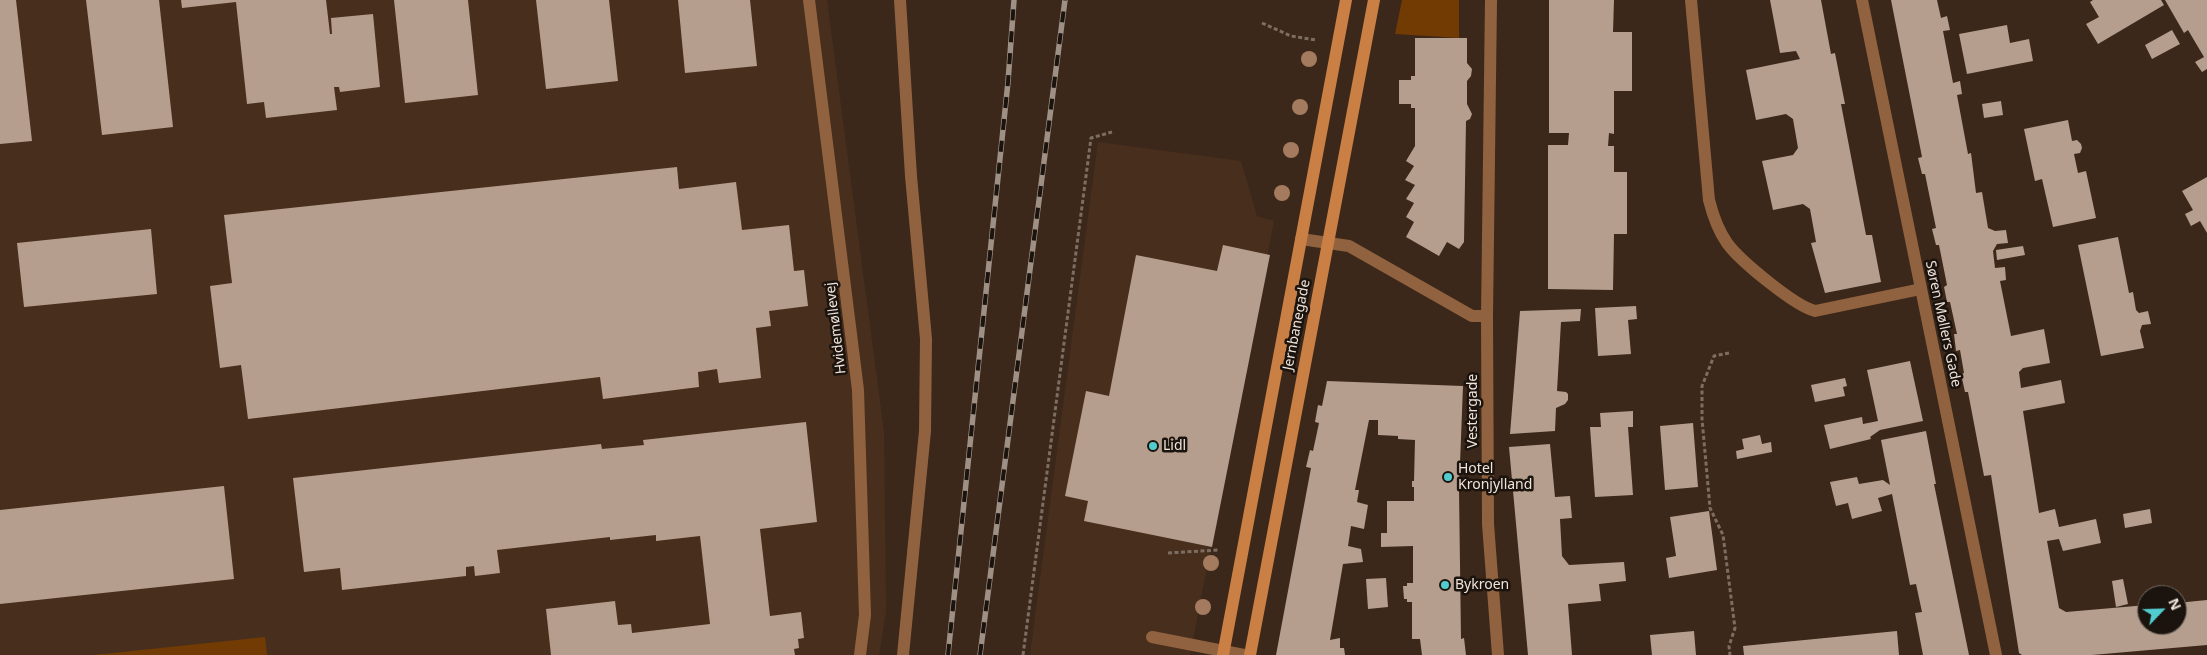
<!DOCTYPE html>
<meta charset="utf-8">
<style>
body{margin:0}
#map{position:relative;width:2207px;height:655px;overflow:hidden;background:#3b281a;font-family:"Noto Sans",sans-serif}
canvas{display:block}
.north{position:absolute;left:2137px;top:585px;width:50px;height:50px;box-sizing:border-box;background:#1b130d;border:1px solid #70665f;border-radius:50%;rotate:66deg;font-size:14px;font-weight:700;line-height:20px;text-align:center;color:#efe3da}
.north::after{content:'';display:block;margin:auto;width:18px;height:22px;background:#52cdcf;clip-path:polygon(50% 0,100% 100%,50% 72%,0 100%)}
</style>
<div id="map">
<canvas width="2207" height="655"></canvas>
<div class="north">N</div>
</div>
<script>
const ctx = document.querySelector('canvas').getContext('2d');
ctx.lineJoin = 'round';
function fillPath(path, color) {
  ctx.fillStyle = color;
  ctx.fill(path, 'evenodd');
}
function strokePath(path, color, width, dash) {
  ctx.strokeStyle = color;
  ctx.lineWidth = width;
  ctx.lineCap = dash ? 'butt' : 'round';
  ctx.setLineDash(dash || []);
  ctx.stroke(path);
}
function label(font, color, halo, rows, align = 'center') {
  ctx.font = font + ' "Noto Sans",sans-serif';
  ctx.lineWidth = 5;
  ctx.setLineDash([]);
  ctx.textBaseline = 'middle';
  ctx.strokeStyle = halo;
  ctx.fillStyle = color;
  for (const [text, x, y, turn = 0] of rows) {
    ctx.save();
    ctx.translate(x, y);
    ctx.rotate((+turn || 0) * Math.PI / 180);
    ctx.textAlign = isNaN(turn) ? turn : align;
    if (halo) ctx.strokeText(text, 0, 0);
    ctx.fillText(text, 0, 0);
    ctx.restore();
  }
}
fillPath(new Path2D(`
 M0,0H827L884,432L886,611L879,655H0Z
 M1098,142L1241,161L1257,216L1274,221L1190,655H1030Z`), '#482f1d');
fillPath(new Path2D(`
 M1402,0H1459V38L1395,34Z
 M265,637L267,655H94Z`), '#723b04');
fillPath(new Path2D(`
 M0,0H16L32,141L0,144Z
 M86,0H159L173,127L102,135Z
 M181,0H326L330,34H332L331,18L373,14L380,87L340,92L339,87H334L337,110L266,118L264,102L247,104L236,2L182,8Z
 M394,0H468L478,95L405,103Z
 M536,0H609L618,81L546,89Z
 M678,0H750L757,66L685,73Z
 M1549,0H1614L1613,32H1632V91H1614V134L1609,133L1608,146H1614V172H1627V234H1614L1613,290L1548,289V145H1568L1569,133H1549Z
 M1770,0H1821L1831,54L1835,53L1845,104H1841L1866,235H1872L1881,282L1825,293L1811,243L1816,242L1810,209L1803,204L1773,210L1762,161L1793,155L1798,148L1793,119L1786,114L1756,120L1746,70L1800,59L1796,51L1780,53Z
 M1891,0H1937L1941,18L1947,16L1950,30L1943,31L1953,83L1960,81L1962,94L1957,95L1968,154L1971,153L1976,193L1982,192L1988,228L1995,231L2006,230L2008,243L1997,244L1993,251L1995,268L2005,267L2006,280L2000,281L2011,336L2044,329L2050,363L2023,368L2019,372L2021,388L2061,380L2065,403L2023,411L2039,513L2055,509L2059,527L2096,519L2101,543L2063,551L2059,539L2047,541L2059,608L2066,612L2147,605V625H2177V603L2207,600V645L2092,655H2022L2019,653L1991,475L1984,476L1968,392H1965L1961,374L1964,373L1960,350L1956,351L1954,334H1957L1950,302H1947L1944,287L1947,285L1939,245H1936L1932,229L1936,228L1925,174H1922L1918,158L1922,157Z
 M2093,0H2161L2164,5L2098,44L2086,24L2099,17L2090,2Z
 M2165,0H2207V69L2202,72L2195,62L2204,57L2188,30L2184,33Z
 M2007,25L2010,43L2029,39L2033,61L1967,74L1959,34Z
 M2172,30L2180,44L2152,59L2145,45Z
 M1415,38H1467V63L1472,69L1471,76L1467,81V104L1472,114L1470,119L1466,121L1464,242L1459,249L1447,242L1439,256L1406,237L1414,222L1406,217L1414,203L1406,199L1415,185L1405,180L1414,166L1406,161L1415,146V108H1411V104H1399V80H1411V76H1415Z
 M2001,101L2003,115L1984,118L1982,104Z
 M2068,120L2072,141L2077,140L2081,144L2082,148L2080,153L2074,154L2078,173L2086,171L2096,218L2053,227L2042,179L2035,181L2024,129Z
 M677,167L679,189L736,182L742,230L789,225L794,271L804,270L808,306L769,311L771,326L756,328L761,378L719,383L717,369L698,372L699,387L603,399L600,377L248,419L241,365L220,368L210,286L232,283L224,215Z
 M2207,177V233L2200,221L2191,226L2185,214L2193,210L2182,191Z
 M151,229L157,294L24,307L17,243Z
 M2118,237L2129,293L2133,292L2136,310L2139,313L2148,311L2151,324L2142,325L2140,331L2144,348L2101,356L2078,245Z
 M1223,245L1270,255L1212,547L1084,521L1088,501L1065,496L1086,391L1109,396L1136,255L1217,271Z
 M2023,246L2025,255L1997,260L1996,250Z
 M1636,306L1637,319L1628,320L1631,354L1598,356L1595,308Z
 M1581,309L1580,321L1561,322L1557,391L1566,392L1568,394V400L1565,404L1556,408L1555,431L1510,434L1520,311Z
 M1910,361L1923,421L1880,430L1870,437L1871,439L1830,449L1824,425L1862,417L1863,424L1878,421L1867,370Z
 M1845,378L1847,386L1843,387L1845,396L1815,402L1811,385Z
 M1327,381L1463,386L1459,490L1461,639L1464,638L1466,655H1422L1420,639H1412V602H1407V599H1404L1403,586H1407V583H1413V546L1381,547V533H1387V501H1414V487H1412V481H1414L1415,440L1398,439V436L1378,435V420H1369L1355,490H1359L1357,502L1368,505L1364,529L1351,526L1348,546L1361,549L1363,562L1343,564L1330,640L1340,638V648H1344L1345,655H1276L1311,468L1306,467L1310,450L1313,451L1319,423L1315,422L1318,405L1322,406Z
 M1633,411V427H1628L1633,495L1595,497L1590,427H1601L1600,413Z
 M806,422L817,522L760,529L770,616L801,612L804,638L798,639L799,648L794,649L795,655H551L546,609L615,601L618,625L631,624L632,633L710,624L700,536L656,541V535L610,540V537L497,550L500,573L475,576L474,566L466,567V576L342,590L340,568L304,572L293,478L601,444L602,449L644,445L643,440Z
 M1693,423L1698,487L1665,490L1660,426Z
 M1926,431L1936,484H1934L1969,655H1923L1915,613L1922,612L1916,584L1910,585L1892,494L1878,498L1882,511L1852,519L1848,503L1836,506L1830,482L1857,477L1859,484L1883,480L1890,485L1881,440Z
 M1760,435L1762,444L1771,442L1772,452L1737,459L1736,451L1744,449L1742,439Z
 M1550,444L1555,497L1570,496L1572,518L1560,519L1562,556L1569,565L1624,562L1626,581L1599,584L1601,601L1568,604L1572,655H1528L1509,447Z
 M224,486L234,579L0,604V510Z
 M2150,509L2152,523L2125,528L2123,514Z
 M1709,511L1717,570L1669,578L1666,558L1676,556L1670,517Z
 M1386,578L1388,607L1368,609L1366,579Z
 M2123,579L2128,604L2116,607L2112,581Z
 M2163,589V595H2151V590Z
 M1694,631L1696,655H1652L1650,635Z
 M1897,631L1899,655H1744L1743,646Z`), '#b59e8d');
strokePath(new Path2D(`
 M1262,23L1291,36L1316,40
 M1729,353L1714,356L1702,386V419L1710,508L1723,535L1735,628L1729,646L1730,655
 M1168,553L1219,550
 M1023,655L1091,138L1112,132`), '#7e6e61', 3, [4, 2.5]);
strokePath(new Path2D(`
 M900,0L911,176L926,339L925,431L903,655
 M1691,0L1709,200C1713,216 1718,230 1727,243C1740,261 1795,306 1815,311L1921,289
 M1152,637L1244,655`), '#91623f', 12);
strokePath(new Path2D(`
 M809,0L858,390L865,615L860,655
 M1491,0L1487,316L1488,524L1498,655
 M1862,0L1996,655
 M1301,239L1349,246L1472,316H1487`), '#91623f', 12);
strokePath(new Path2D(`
 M1223,655L1346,0
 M1250,655L1374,0`), '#ca7f44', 12);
const rail = new Path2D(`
 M948,655L1008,82L1014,0
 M980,655L1065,0`);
strokePath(rail, '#9f9085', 5.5);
strokePath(rail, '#1b130d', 4, [11]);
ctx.fillStyle = '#a47b5e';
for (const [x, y] of [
 [1309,59],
 [1300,107],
 [1291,150],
 [1282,193],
 [1211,563],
 [1203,607]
]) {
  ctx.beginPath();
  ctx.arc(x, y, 8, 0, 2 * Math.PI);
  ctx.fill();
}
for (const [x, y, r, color] of [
 [1153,446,5,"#52cdcf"],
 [1448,477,5,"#52cdcf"],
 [1445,585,5,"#52cdcf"]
]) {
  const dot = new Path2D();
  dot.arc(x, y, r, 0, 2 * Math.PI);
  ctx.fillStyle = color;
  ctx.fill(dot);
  strokePath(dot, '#1b130d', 2);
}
label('14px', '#efe3da', '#1b130d', [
 ["Søren Møllers Gade",1943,324,78],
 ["Jernbanegade",1297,325,-79],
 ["Hvidemøllevej",836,328,-97],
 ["Vestergade",1473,411,-90]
]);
label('14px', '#efe3da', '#1b130d', [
 ["Lidl",1163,446],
 ["Hotel",1458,469],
 ["Kronjylland",1458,485],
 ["Bykroen",1455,585]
], 'left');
</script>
